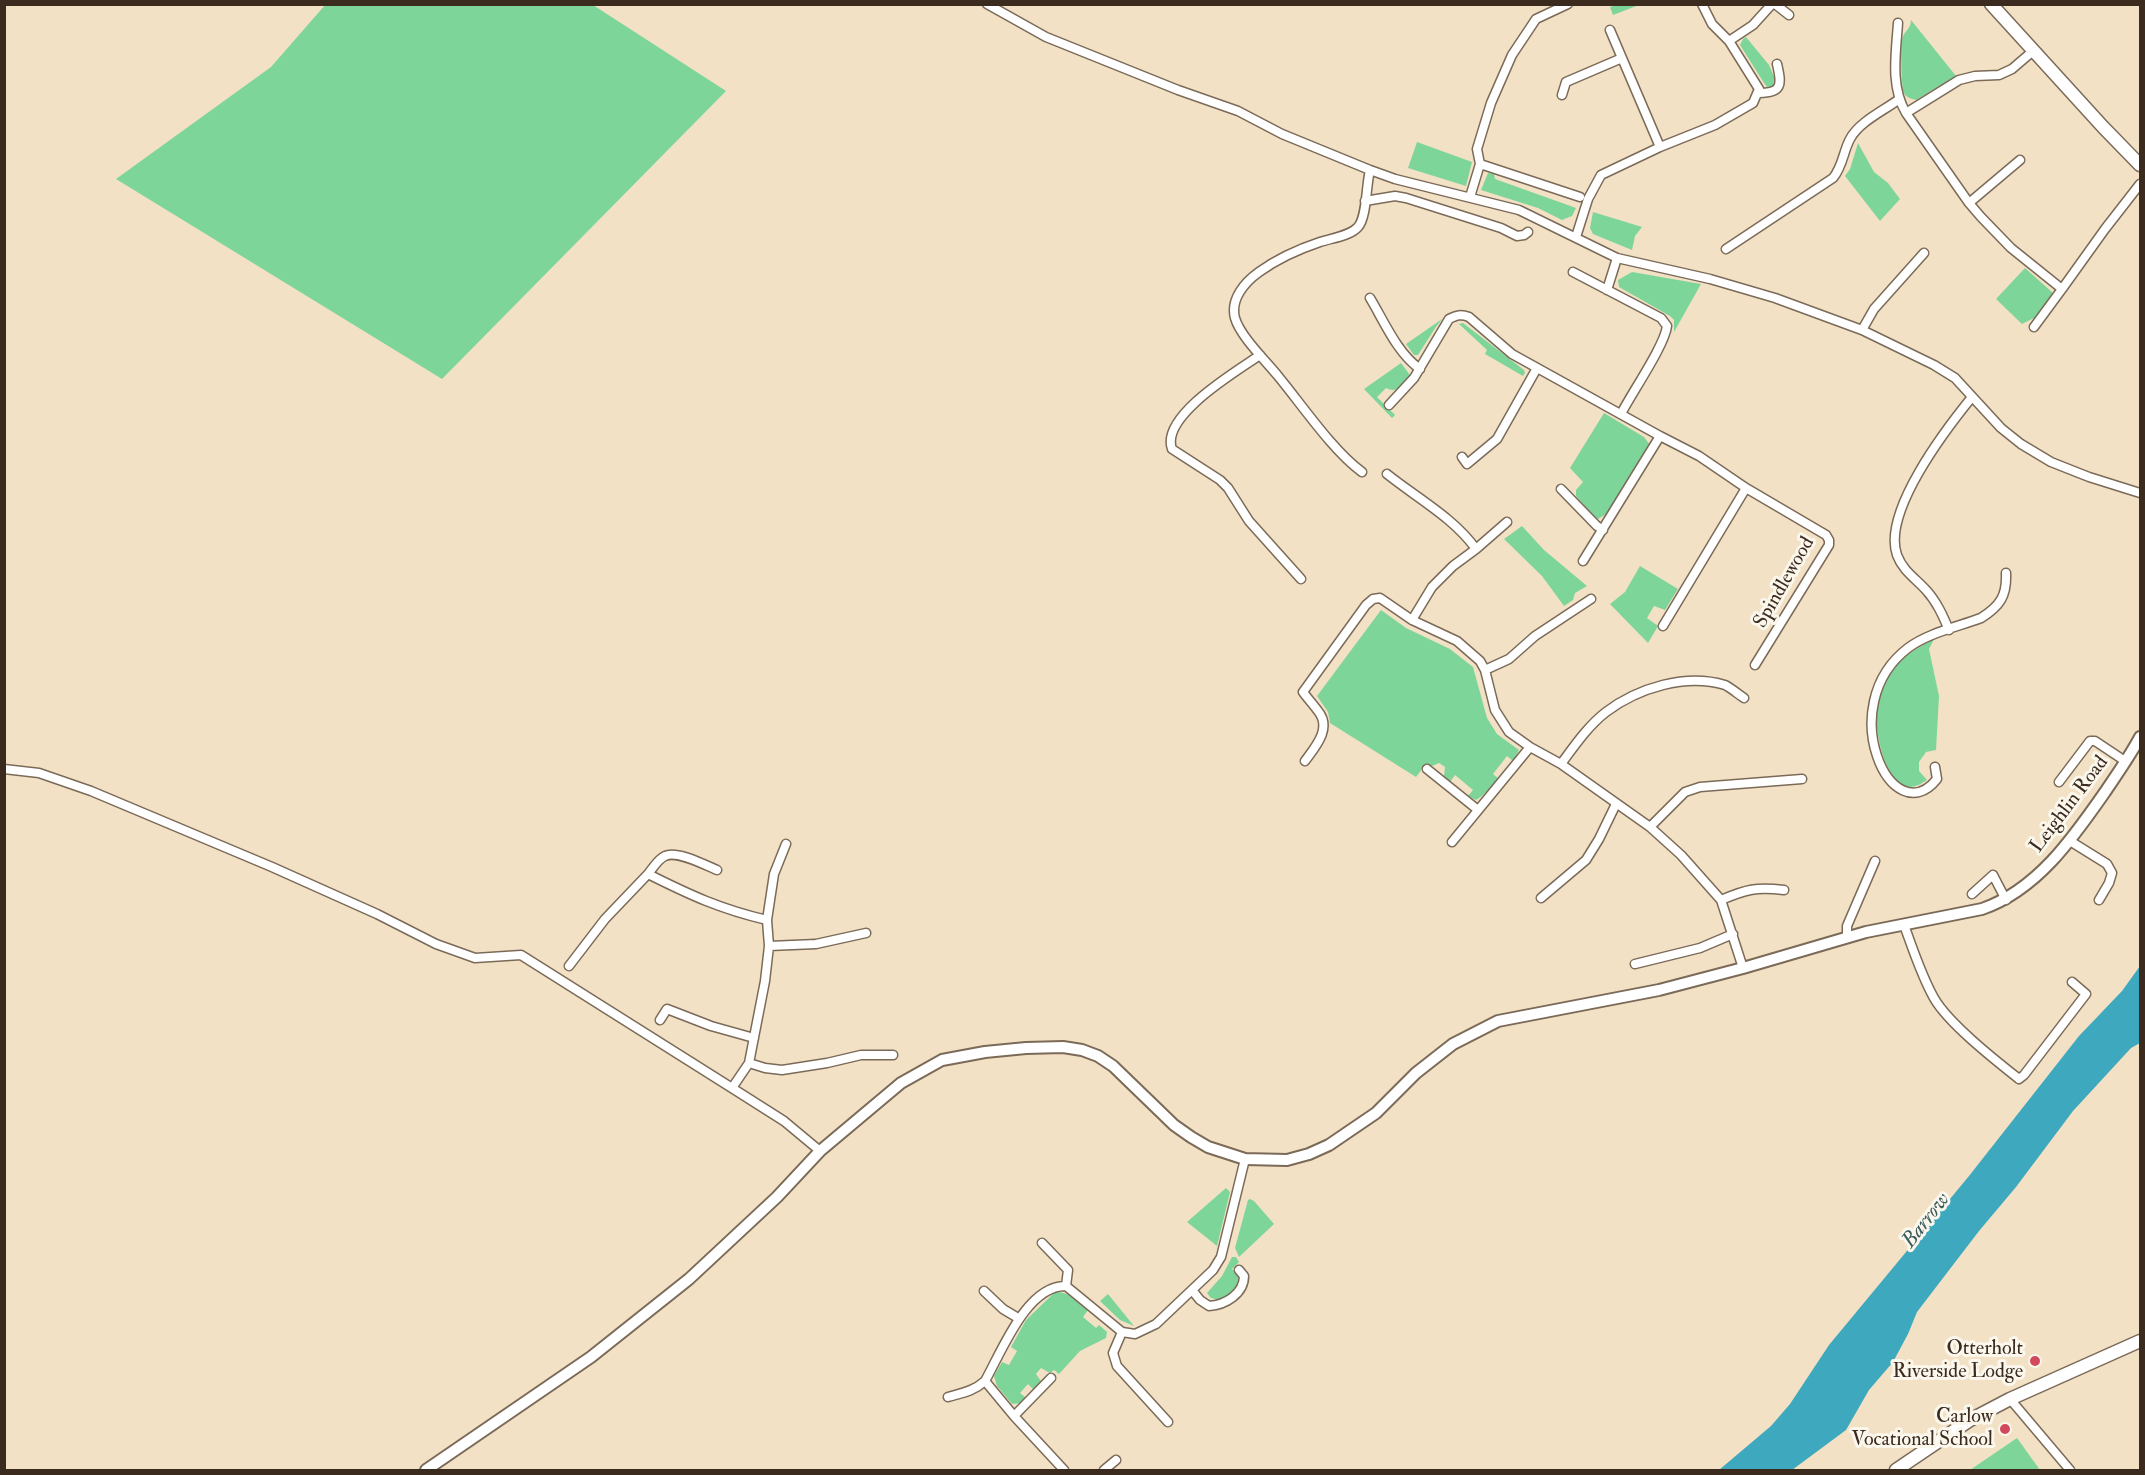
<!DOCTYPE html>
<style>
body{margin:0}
#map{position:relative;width:2145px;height:1475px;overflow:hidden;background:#f2e1c4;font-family:"IM FELL Double Pica",serif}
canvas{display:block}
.frame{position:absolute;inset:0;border:6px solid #3b2a1e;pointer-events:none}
</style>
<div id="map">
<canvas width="2145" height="1475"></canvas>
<div class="frame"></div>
</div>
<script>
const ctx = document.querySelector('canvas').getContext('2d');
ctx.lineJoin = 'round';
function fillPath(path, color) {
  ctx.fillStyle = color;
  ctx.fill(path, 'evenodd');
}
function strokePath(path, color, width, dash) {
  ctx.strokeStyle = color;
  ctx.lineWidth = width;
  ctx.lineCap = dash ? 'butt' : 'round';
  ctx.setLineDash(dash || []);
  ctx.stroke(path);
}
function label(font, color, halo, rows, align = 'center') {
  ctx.font = font + ' "IM FELL Double Pica",serif';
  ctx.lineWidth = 6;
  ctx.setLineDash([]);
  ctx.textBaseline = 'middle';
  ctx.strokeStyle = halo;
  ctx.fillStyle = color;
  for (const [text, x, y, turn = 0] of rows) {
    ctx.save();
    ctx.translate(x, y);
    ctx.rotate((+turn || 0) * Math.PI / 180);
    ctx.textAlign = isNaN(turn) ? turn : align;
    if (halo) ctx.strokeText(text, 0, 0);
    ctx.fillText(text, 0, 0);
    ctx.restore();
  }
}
fillPath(new Path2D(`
 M326,4L593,5L726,91L442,379L116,179L271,67Z
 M1617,5V4L1639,5L1613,15L1610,7Z
 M1911,20L1956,76L1916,100C1911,99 1906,97 1904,93C1901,86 1900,43 1903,36C1906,30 1911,28 1911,20Z
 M1746,37L1769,65L1775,79L1773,87L1768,88L1764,83L1740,45L1743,39Z
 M1417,142L1472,162L1466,186L1408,168Z
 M1858,143L1874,172L1888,183L1900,199L1880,221L1845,176L1850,169Z
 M1488,173L1494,174L1495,179L1576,208L1572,216L1562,220L1538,208L1481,190Z
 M1593,212L1642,227L1635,236L1632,250L1593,234L1590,228Z
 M2025,268L2053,293L2036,317L2022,324L1996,299Z
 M1632,272L1701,284L1674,332V320L1670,316L1619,287L1618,280Z
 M1442,319C1433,330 1426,343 1418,355H1414L1406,344Z
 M1463,323L1524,370L1525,373L1523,376L1485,354L1487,350L1459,324Z
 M1401,363L1410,375C1405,385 1397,394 1386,388L1377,397L1395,415L1392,418L1364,389Z
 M1604,413L1644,437L1650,445L1608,513L1598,519L1595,518L1576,496V490L1583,482L1570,468Z
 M1522,526L1544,550L1587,586L1575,593L1573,600L1564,606L1542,576L1504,539Z
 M1640,566L1678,589L1665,610L1654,606L1647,618L1658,626L1648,643L1610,604L1625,592Z
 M1381,610L1406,628L1450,649L1473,667L1487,718L1497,734L1519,750L1513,761L1507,756L1493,774L1499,779L1482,796L1476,800L1468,796L1473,790L1455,775L1450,782L1444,776L1445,767L1439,763L1432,766L1426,764L1416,777L1330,723L1328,712L1317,696Z
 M1934,639L1929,649L1939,696L1936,750L1926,752L1919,762V771L1927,780C1922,783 1917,787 1910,787C1883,785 1873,723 1877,702C1878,696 1882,686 1885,680C1897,659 1914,650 1934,639Z
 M1226,1188L1230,1192L1217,1246L1187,1222Z
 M1250,1199L1254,1201L1274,1224L1239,1257L1235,1248L1248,1200Z
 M1232,1257H1236L1239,1262L1232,1269L1241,1279C1238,1286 1228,1299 1219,1300C1218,1300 1211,1298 1210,1297L1207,1293L1222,1276Z
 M1056,1291L1067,1294L1088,1310L1083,1317L1096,1328L1099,1325L1107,1332L1106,1338L1080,1351L1059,1374L1054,1370L1050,1373L1041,1368L1036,1374L1041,1381L1034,1390L1028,1384L1020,1393L1025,1397L1021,1403L1012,1404L997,1386L994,1376L1002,1362L1009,1365L1017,1351L1011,1347L1026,1320Z
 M1108,1294L1134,1326L1120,1320L1100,1301Z
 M2017,1438L2040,1470H1970Z`), '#7ed59a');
fillPath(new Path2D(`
 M2140,966V1043L2131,1048L2073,1111L2016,1187L1979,1231L1917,1312L1908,1334L1893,1362L1869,1390L1846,1430L1792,1470H1719L1771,1426L1790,1404L1829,1345L1969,1176L2079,1036L2122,991Z`), '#3ea8be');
const minor = new Path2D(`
 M987,4L1046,37L1178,90L1238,111L1282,134L1370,170L1395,179L1519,210L1617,258L1710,279L1775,298L1862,330L1934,365L1955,378L2001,428L2021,444L2051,462L2089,477L2140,493
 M1568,4L1536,19L1512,55L1491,103L1477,149L1480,164L1580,197
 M1775,4L1789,15
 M1898,23C1896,53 1890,86 1906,113
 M1610,30L1660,147
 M1729,41L1753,25L1772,4
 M2033,51L2012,69L1999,75L1975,76L1959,80L1906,113L1969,203L1981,217L2011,248L2062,289L2105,229L2140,184
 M1759,93C1782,93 1782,85 1777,64
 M1562,95L1566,82L1622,58
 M1470,197L1480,164
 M1365,201L1395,196L1406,198L1501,228L1517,236L1524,235L1528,232
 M1969,203L2020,160
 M1576,237L1588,199L1601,175L1660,147L1715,125L1753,103L1759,89L1729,41L1712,24L1702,4
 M1726,249L1833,178C1843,166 1843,152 1850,139C1859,122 1883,111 1898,100
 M1573,272L1661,318L1667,326C1665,345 1631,394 1621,414
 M1607,290L1617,258
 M1370,298C1384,321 1397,353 1420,369
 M2034,327L2062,289
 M1862,330L1874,309L1924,253
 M1260,355C1237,371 1160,416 1172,449L1220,480L1228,488L1249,521L1301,579
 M1389,405L1414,378L1449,319C1457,315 1461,314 1469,317L1512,354L1660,436L1699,456L1746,488L1826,535L1829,540V545L1755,665
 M1462,457L1467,464L1497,439L1537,368
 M1362,472C1333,451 1302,405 1278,376C1266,361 1240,336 1235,318C1230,299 1245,282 1259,272C1277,259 1299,249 1320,242C1332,238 1350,236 1358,227C1367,217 1366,185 1370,170
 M1387,474C1417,498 1454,518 1476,549
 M1561,489L1597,526L1603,530
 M1583,561L1660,436
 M1412,620L1432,587L1453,566L1476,549L1507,522
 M1663,626L1746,488
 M1949,630C1943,616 1937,602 1926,590C1915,578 1903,571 1897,555C1882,512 1946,429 1972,397
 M1485,670L1509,659L1535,636L1591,599
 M1305,761C1316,746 1332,728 1318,711C1313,704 1308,699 1303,692L1366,605L1373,599L1380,598L1412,620L1457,641L1480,661L1485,670L1495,710L1509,732L1530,747L1561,764L1650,827L1681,855L1721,900L1743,968
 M1561,764C1575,745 1588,726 1606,712C1638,688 1686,673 1725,685C1731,688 1738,694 1744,698
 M1935,767L1937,779C1892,835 1832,706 1908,648C1928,633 1957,627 1981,618C2000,606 2007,596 2006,573
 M4,769L39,773L91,791L272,867L377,914L436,944L475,958L521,955L732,1088L784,1121L820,1151
 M1427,769L1478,810
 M2059,782L2090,741H2095L2125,761
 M1650,827L1685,792L1700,787L1802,779
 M2070,841L2107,864L2112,873L2109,883L2099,900
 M1452,842L1530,747
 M648,874C653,868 658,859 665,856C677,850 705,865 717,870
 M1972,894L1993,875L2006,900
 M1541,898L1586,860L1599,839L1616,804
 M1721,900C1747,889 1756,887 1784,890
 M1904,925C1913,949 1921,975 1934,998C1948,1023 1995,1060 2019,1079L2024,1075L2086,994L2072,982
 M1847,938V926L1875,861
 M769,946L816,944L866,933
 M1635,964L1700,948L1733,934
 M569,966L605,919L648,874C690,895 720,909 767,920
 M660,1020L667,1009L711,1026L754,1038
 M749,1063L765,1068L782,1070L827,1063L861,1055H893
 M732,1088L749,1063L765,981L769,946L767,920L774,874L786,844
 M1042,1243L1068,1270L1066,1286
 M1192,1290L1200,1300L1209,1306C1225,1305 1244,1294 1244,1276L1239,1270
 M984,1291L1003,1309L1018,1318
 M1122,1332L1113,1353L1117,1366L1168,1422
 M948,1397C962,1393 974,1391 985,1381
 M2010,1399L2070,1470
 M1014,1416L1051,1378
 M1064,1470L1014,1416L985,1381C1002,1351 1027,1285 1066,1286L1122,1332L1135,1334L1156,1324L1213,1270L1221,1257L1245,1159
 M1104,1470L1116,1460`);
const tertiary = new Path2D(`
 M426,1470L591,1357L689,1279L777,1197L820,1151L901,1083L942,1060L985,1052L1026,1048L1063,1047L1082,1050L1098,1056L1113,1066L1174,1125L1191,1137L1208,1147L1245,1159L1287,1160L1309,1154L1329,1145L1376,1113L1416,1073L1453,1044L1498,1021L1659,990L1743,968L1866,932L1982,909C2037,890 2073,838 2105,792C2117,774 2130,756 2140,737`);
const secondary = new Path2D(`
 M1991,4L2103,127L2140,165
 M1896,1470L1970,1420L2010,1399L2140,1341`);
strokePath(minor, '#7b6a58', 11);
strokePath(tertiary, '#7b6a58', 14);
strokePath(secondary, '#7b6a58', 15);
strokePath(minor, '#fff', 8);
strokePath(tertiary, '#fff', 10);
strokePath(secondary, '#fff', 12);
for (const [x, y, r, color] of [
 [2035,1361,6,"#d1495b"],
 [2005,1429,6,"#d1495b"]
]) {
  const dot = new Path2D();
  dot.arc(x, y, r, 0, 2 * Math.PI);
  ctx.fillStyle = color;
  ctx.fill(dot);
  strokePath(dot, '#fbf7ec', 2);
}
label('20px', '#3b2a1e', '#fbf7ec', [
 ["Spindlewood",1785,583,-60],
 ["Leighlin Road",2070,805,-53]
]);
label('20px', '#3b2a1e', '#fbf7ec', [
 ["Otterholt",2023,1350],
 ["Riverside Lodge",2023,1373],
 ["Carlow",1993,1418],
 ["Vocational School",1993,1441]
], 'right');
label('italic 21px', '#3c5c5e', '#fbf7ec', [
 ["Barrow",1927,1221,-52]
]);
</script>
